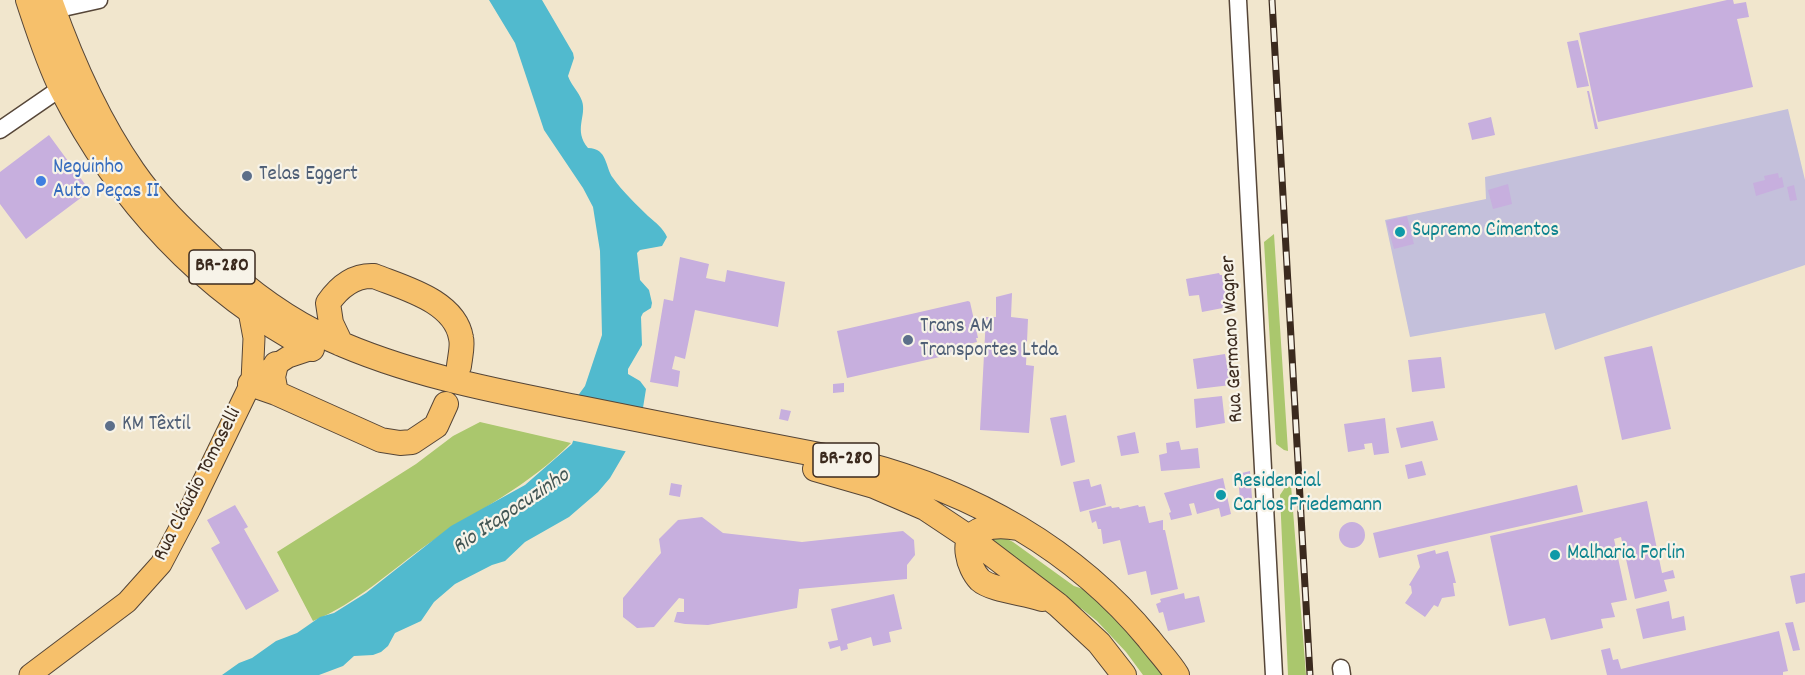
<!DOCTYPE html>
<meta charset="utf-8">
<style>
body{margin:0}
canvas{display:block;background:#f1e6cd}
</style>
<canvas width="1805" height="675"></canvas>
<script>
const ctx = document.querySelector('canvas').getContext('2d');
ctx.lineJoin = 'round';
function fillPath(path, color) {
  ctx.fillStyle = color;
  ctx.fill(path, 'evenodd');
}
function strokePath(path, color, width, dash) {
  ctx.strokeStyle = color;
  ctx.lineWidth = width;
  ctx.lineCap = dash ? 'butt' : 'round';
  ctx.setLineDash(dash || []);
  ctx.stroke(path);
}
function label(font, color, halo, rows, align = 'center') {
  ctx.font = font + ' Dekko,sans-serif';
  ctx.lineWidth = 4.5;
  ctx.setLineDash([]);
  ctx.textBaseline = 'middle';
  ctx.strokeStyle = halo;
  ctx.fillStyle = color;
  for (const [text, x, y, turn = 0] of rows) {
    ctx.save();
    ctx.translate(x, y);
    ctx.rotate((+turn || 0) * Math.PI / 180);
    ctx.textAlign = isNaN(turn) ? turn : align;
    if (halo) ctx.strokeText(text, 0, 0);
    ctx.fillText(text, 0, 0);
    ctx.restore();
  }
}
fillPath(new Path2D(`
 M1788,109L1805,180V265L1555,350L1545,313L1410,337L1385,220L1486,199L1485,177Z`), '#c4c0db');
fillPath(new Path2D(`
 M1274,234L1288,451L1284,450L1276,444L1264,242Z
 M480,422L571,443C529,486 476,511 428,544C390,571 357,603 313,621L277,552L416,464L453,436Z
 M1291,485L1306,675H1288L1280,495L1286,486Z
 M996,533L1013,542L1074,586L1089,591L1109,608L1165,675H1143L1126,652L1097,621L1082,609L1064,599L984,537Z`), '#aac76d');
fillPath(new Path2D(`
 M489,0H542L573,53L574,58L568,76C571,85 579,92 582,101C587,116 573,130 588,148C608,148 605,168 613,178C623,192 636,204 648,216C656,223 663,228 667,237L662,246L640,250L637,253L640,280L649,290L652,303L651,308L643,313L641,317L642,345L628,369V374L640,381L646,389L642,414L574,401L585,386L602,335L600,251L593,207L583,188L544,130L515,43Z
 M575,435L627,449L610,478L598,492L569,517L525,542L505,561L492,565L455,584L434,602L421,621L395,633L388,646L381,652L373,655L354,656L343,666L319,675H222L239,663L252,658L276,641L297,633L320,617L334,613L366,593L451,526L525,485L572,444Z`), '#51bace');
fillPath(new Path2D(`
 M571,418L637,430L639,434L629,452L570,440L572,435L569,421Z`), '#f1e6cd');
fillPath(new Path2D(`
 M1727,0H1733L1734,4L1746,2L1749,17L1737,19L1753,87L1598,122L1579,33Z
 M1578,40L1589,86L1577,88L1567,42Z
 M1587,91H1589L1598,129H1595Z
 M1491,117L1495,135L1472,140L1468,123Z
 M49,135L90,191L26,239L0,204V172Z
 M1778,173L1779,178L1782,177L1784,187L1756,196L1753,183L1765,180L1764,176Z
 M1508,184L1512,204L1493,209L1488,190Z
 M1794,185L1797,200L1790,201L1787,187Z
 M1407,216L1414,244L1394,249L1386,221Z
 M680,257L709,264L706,278L725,282L727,270L785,282L778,327L695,310L685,359L675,356L672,369L680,371L678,387L650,382L664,299L673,301Z
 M1219,273L1220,275H1222L1228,307L1202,312L1199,295L1189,296L1186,279Z
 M1012,293L1011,317L1028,319L1026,365L1034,366L1029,433L980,430L986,317H996V297Z
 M968,301L970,302L978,338H976L977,342L965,345L966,351L847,378L837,331Z
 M1652,346L1671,429L1622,440L1604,357Z
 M1225,354L1231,385L1197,389L1193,359Z
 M1441,357L1445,388L1412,392L1408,360Z
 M844,383V392L833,393V384Z
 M1222,396L1225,423L1196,428L1194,399Z
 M781,409L791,411L788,421L779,419Z
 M1066,415L1075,462L1061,466L1050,418Z
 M1385,418L1389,453L1374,455L1372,443L1364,444L1365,449L1348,452L1344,424Z
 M1433,421L1438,440L1401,448L1396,428Z
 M1135,432L1139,453L1121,456L1117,436Z
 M1179,441L1181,450L1198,448L1200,468L1161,471L1159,455L1167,453L1166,443Z
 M1422,461L1426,475L1408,479L1405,465Z
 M1250,471L1252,498L1240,501L1238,474Z
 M1223,478L1231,514L1221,517L1219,508L1197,514L1194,503L1189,504L1192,515L1171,520L1169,513L1171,512L1164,493Z
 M1089,479L1091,487L1101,484L1106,505L1080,512L1073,482Z
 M671,483L682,485L680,497L669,495Z
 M1577,485L1583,512L1379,558L1373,533Z
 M1647,501L1662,573L1673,570L1675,578L1664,580L1667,591L1635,599L1621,537L1614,539L1627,600L1611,603L1615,617L1601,619L1603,628L1551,640L1545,618L1509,626L1490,536Z
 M235,505L248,527L244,529L279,591L246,610L211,548L220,543L207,520Z
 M1138,505L1139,507L1145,506L1149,523L1163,520V530H1165L1178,589L1151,595L1146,571L1128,575L1120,540L1103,544L1101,529H1098L1096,521L1092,523L1089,511L1111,506L1112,508L1119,507L1120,509Z
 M702,517L723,533L802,542L903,531L914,540L915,555L907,565V579L799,589L797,608L708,625L685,624L674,622L677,612H684V599L679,598L654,627L637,628L623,617V598L661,553L659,539L678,520Z
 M1339 535a13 13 0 1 1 26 0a13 13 0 1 1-26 0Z
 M1435,550L1436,554L1448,551L1456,583H1453L1455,596L1442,598L1438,607L1434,605L1425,617L1405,603L1412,593L1411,586L1409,585L1420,567L1417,555Z
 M1805,573V602L1796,604L1790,576Z
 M1184,593L1185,599L1199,596L1205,622L1168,631L1163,612L1159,613L1156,604L1161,602L1160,599Z
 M894,594L902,629L889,632L891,642L873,646L871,637L847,644L848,649L841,651L840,646L830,649L828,642L838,640L831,609Z
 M1669,601L1672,619L1684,616L1686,630L1643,639L1636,609Z
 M1793,622L1800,650L1793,651L1785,623Z
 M1779,631L1788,671L1783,672V675H1607L1601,650L1610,648L1613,660L1618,659L1621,669Z`), '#c7afde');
const minor = new Path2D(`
 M1238,0L1274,675
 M54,10L99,0
 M0,130L61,88
 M1341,668L1342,675`);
const major = new Path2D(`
 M262,374L288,357L312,349
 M30,675L127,602L161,564L190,509L252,381L254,338L249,311`);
const highway = new Path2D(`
 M28,0C38,30 48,62 62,90C118,200 202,291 312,349
 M50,0C71,60 97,119 133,171C155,203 183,230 211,256C246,289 285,319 330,339C409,375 496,391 581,408C674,427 768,445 861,463C973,492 1075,549 1149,639C1158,651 1169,662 1177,675
 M341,344L331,323L328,303C339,287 354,275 374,276C404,288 455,301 461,338C463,346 460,357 459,366
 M250,384L276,393L381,440L400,443L412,442L436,426L446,404
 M276,393L273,377L276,364
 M815,469L874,486L925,508L970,538L1058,605L1099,643L1124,675
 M1018,528C998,524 962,525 968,555C969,563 974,574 980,580C991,590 1025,593 1042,599`);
strokePath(minor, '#564638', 19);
strokePath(major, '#564638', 23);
strokePath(highway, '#564638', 26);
strokePath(minor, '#fff', 16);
strokePath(major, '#f6c06b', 21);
strokePath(highway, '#f6c06b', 24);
const rail = new Path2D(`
 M1272,0L1310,675`);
strokePath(rail, '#3b2a1e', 7);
strokePath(rail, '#f7f3e8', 4.5, [14]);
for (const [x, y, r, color] of [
 [247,176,6,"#5c6f8a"],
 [41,181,6,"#3f7fe0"],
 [1400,232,6,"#0f9aa8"],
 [908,340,6,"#5c6f8a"],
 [110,426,6,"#5c6f8a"],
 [1221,495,6,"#0f9aa8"],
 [1555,555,6,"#0f9aa8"]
]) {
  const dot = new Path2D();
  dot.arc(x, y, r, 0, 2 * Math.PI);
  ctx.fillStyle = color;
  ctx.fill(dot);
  strokePath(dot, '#f7f3e8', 2);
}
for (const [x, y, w] of [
 [222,267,66],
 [846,460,66]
]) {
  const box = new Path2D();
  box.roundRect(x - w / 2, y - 17, w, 34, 4.5);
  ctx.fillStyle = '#f7f3e8';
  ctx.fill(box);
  strokePath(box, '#3b2a1e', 1.5);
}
label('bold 20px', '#3b2a1e', null, [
 ["BR-280",222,267],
 ["BR-280",846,460]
]);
label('21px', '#366cbe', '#f7f3e8', [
 ["Neguinho",53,169],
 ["Auto Peças II",53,193]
], 'left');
label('21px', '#4e5e75', '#f7f3e8', [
 ["Telas Eggert",259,176],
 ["Trans AM",920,328],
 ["Transportes Ltda",920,352],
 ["KM Têxtil",122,426]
], 'left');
label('21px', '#0d838f', '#f7f3e8', [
 ["Supremo Cimentos",1412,232],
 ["Residencial",1233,483],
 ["Carlos Friedemann",1233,507],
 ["Malharia Forlin",1567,555]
], 'left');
label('21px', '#3b2a1e', '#f7f3e8', [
 ["Rua Germano Wagner",1234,339,-93],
 ["Rua Cláudio Tomaselli",199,485,-63]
]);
label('italic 22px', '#425553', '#f7f3e8', [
 ["Rio Itapocuzinho",512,513,-34]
]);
</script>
